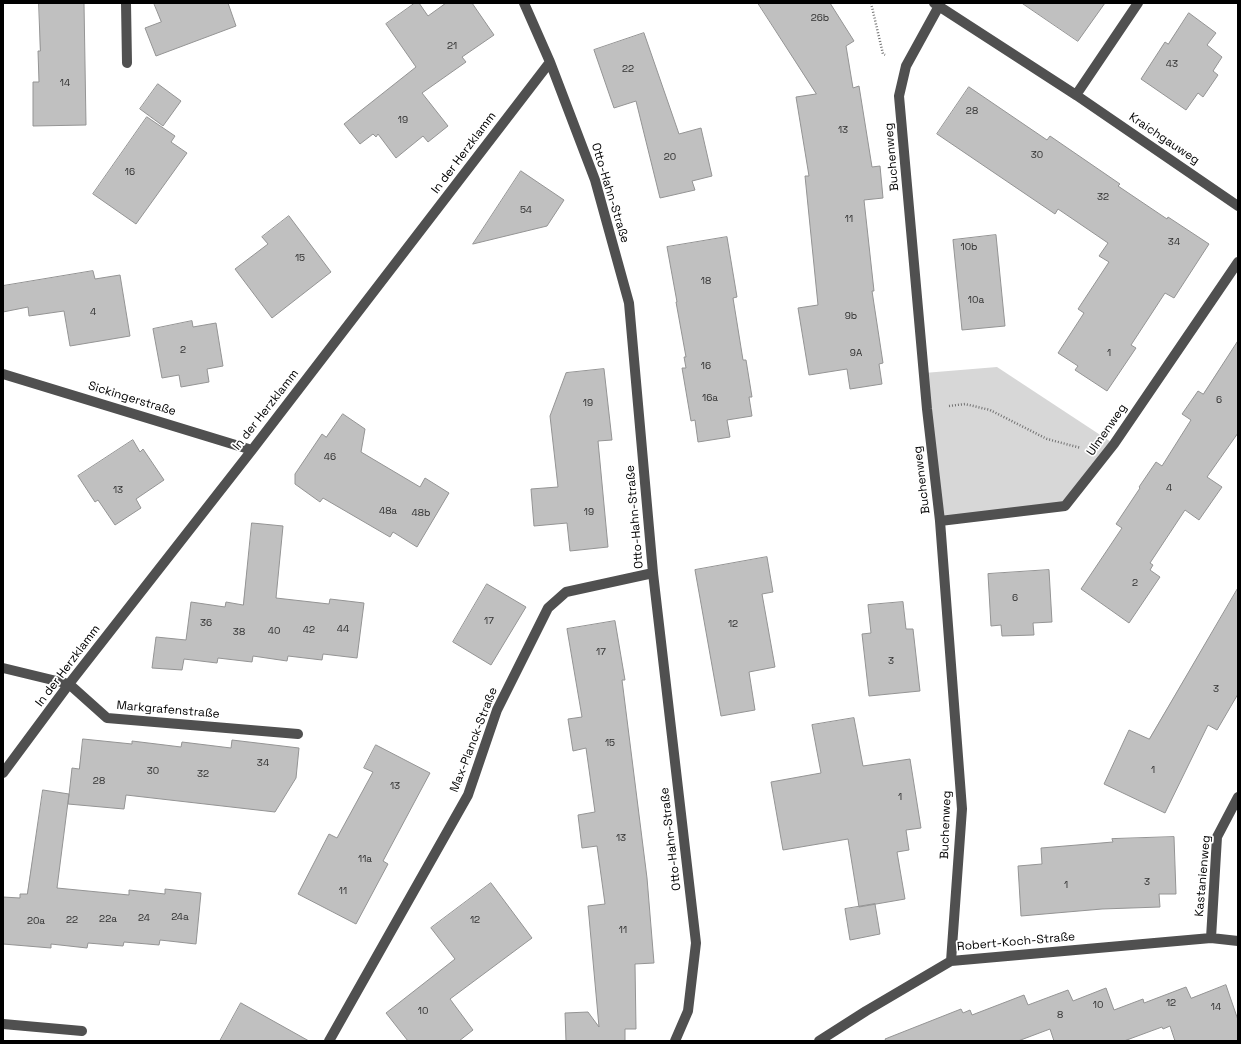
<!DOCTYPE html>
<meta charset="utf-8">
<style>
body{margin:0}
#map{position:relative;width:1241px;height:1044px;overflow:hidden;background:#fff;font-family:"Space Grotesk",sans-serif}
canvas{display:block}
.frame{position:absolute;inset:0;border:4px solid #000;pointer-events:none}
</style>
<div id="map">
<canvas width="1241" height="1044"></canvas>
<div class="frame"></div>
</div>
<script>
const ctx = document.querySelector('canvas').getContext('2d');
ctx.lineJoin = 'round';
function fillPath(path, color) {
  ctx.fillStyle = color;
  ctx.fill(path, 'evenodd');
}
function strokePath(path, color, width, dash) {
  ctx.strokeStyle = color;
  ctx.lineWidth = width;
  ctx.lineCap = dash ? 'butt' : 'round';
  ctx.setLineDash(dash || []);
  ctx.stroke(path);
}
function label(font, color, halo, rows, align = 'center') {
  ctx.font = font + ' "Space Grotesk",sans-serif';
  ctx.lineWidth = 3.5;
  ctx.setLineDash([]);
  ctx.textBaseline = 'middle';
  ctx.strokeStyle = halo;
  ctx.fillStyle = color;
  for (const [text, x, y, turn = 0] of rows) {
    ctx.save();
    ctx.translate(x, y);
    ctx.rotate((+turn || 0) * Math.PI / 180);
    ctx.textAlign = isNaN(turn) ? turn : align;
    if (halo) ctx.strokeText(text, 0, 0);
    ctx.fillText(text, 0, 0);
    ctx.restore();
  }
}
fillPath(new Path2D(`
 M997,367L1114,444L1065,506L940,521L924,373Z`), '#d7d7d7');
const building = new Path2D(`
 M39,3H84L86,125L33,126V82H39L38,51H40Z
 M154,3H228L236,26L156,56L145,28L161,22Z
 M415,3H419L428,16L446,3H472L494,35L462,57L466,62L422,93L448,126L428,142L423,136L396,158L378,134L376,137L373,134L360,144L344,124L416,67L386,24Z
 M758,3H830L854,41L846,46L853,88L859,86L872,167L880,166L883,198L864,200L874,291H872L883,363L879,364L882,384L850,389L847,369L809,375L798,308L818,305L805,176H809L796,97L816,94Z
 M1022,3H1105L1078,41Z
 M1189,13L1216,33L1207,45L1222,57L1213,71L1218,75L1203,97L1198,93L1186,110L1141,79L1165,42L1168,44Z
 M644,33L679,134L701,128L712,176L692,181L695,190L660,198L636,101L614,108L594,50Z
 M158,84L181,101L163,126L140,109Z
 M969,87L1047,140L1050,136L1120,184L1118,186L1167,219L1168,217L1209,244L1174,298L1165,293L1131,345L1136,348L1107,391L1075,370L1078,366L1058,353L1084,313L1078,309L1109,262L1099,256L1108,243L1058,209L1055,214L937,134Z
 M147,117L175,136L171,142L187,153L136,224L93,194Z
 M521,171L564,200L547,226L473,244Z
 M289,216L331,272L272,318L235,269L268,244L262,237Z
 M996,235L1005,326L962,330L953,240Z
 M727,237L737,297L733,298L743,360H746L752,397H749L752,416L727,420L730,437L698,442L695,420L691,421L682,368H686L684,357H686L676,302H677L667,247Z
 M93,271L95,279L120,275L130,336L70,346L64,311L29,316L28,307L3,312V286Z
 M192,321L193,327L216,323L223,366L207,369L209,382L181,387L179,375L162,378L153,329Z
 M1238,341V433L1207,477L1222,487L1199,520L1185,510L1150,563L1153,565L1150,570L1160,577L1129,623L1081,589L1122,528L1116,524L1140,488L1139,487L1156,462L1162,466L1191,420L1182,414L1198,391L1203,394Z
 M604,369L612,440L598,441L608,547L570,551L567,523L534,526L531,489L558,487L550,416L566,373Z
 M343,414L365,429L361,452L420,487L425,478L449,493L417,547L393,532L390,537L323,498L320,502L295,484V474L322,434L326,437Z
 M133,440L140,452L143,449L164,480L136,499L141,508L115,525L98,500L95,502L78,476Z
 M252,523L283,526L276,598L329,604L330,599L364,603L357,658L323,654L322,660L288,656L287,661L253,656L252,662L218,658L217,663L184,659L182,670L152,668L156,637L186,640L191,602L225,607L226,602L243,605Z
 M767,557L773,592L762,594L775,667L749,672L755,710L721,716L695,570Z
 M1049,570L1052,622L1033,623L1034,635L1002,636L1001,625L991,626L988,574Z
 M487,584L526,607L491,665L453,642Z
 M1238,588V694L1217,730L1208,725L1165,813L1104,784L1129,730L1149,739Z
 M903,602L906,629H913L920,691L869,696L862,634L871,633L868,605Z
 M615,621L625,680H622L647,878L654,963L635,964L636,1029H625V1041H566L565,1013L588,1012L599,1027L588,906L605,904L597,846L582,848L578,815L595,812L586,748L573,751L568,719L582,717L567,629Z
 M854,718L863,766L910,759L921,828L906,830L909,850L897,852L905,899L859,907L848,839L783,850L771,782L821,773L812,725Z
 M83,739L132,744V741L181,747L182,742L231,748L232,740L299,748L296,778L275,812L126,795L124,809L68,804L72,768L79,769Z
 M376,745L430,773L383,861L388,864L356,924L298,894L329,834L337,838L373,772L364,768Z
 M43,790L69,794L57,888L129,895V890L165,894V889L201,893L196,944L160,940L159,945L124,942L123,946L88,943L87,948L51,944V948L3,944V897L20,898V894H27Z
 M1174,837L1176,894H1159L1160,907L1102,909L1021,916L1018,866L1042,864L1041,848L1113,842L1112,839Z
 M491,883L532,938L450,999L473,1030L459,1041H408L386,1013L455,959L431,928Z
 M875,904L880,934L850,940L845,909Z
 M1226,985L1238,1020V1041H1175L1170,1026L1163,1029L1162,1027L1124,1041H1054L1050,1029L1018,1041H886L885,1039L961,1009L963,1013L970,1010L972,1015L1024,995L1028,1005L1068,990L1073,1001L1106,988L1114,1010L1143,999L1144,1003L1186,987L1191,998Z
 M241,1003L309,1041H220Z`);
fillPath(building, '#c0c0c0');
strokePath(building, '#949494', 1);
strokePath(new Path2D(`
 M871,3L883,54L885,55
 M949,406L965,404L990,410L1047,439L1081,448`), '#727272', 2.5, [1, 2]);
strokePath(new Path2D(`
 M126,3L127,63
 M524,3L550,62L595,180L629,303L653,573L696,943L688,1011L675,1041
 M934,3L1076,95L1238,206
 M939,6L906,66L899,96L927,409L940,521L962,809L951,961
 M1076,95L1138,3
 M3,374L252,450
 M940,521L1065,506L1114,444L1238,262
 M3,668L69,684L107,718L298,734
 M3,773L69,684L252,450L550,62
 M1211,938L1217,837L1238,797
 M3,1024L82,1031
 M329,1041L468,795L497,710L548,608L566,592L653,573
 M819,1041L866,1011L951,961L1211,938L1238,941`), '#505050', 10);
label('10px', '#303030', null, [
 ["26b",820,18],
 ["21",452,46],
 ["43",1172,64],
 ["22",628,69],
 ["14",65,83],
 ["28",972,111],
 ["19",403,120],
 ["13",843,130],
 ["30",1037,155],
 ["20",670,157],
 ["16",130,172],
 ["32",1103,197],
 ["54",526,210],
 ["11",849,219],
 ["34",1174,242],
 ["10b",969,247],
 ["15",300,258],
 ["18",706,281],
 ["10a",976,300],
 ["4",93,312],
 ["9b",851,316],
 ["2",183,350],
 ["9A",856,353],
 ["1",1109,353],
 ["16",706,366],
 ["16a",710,398],
 ["6",1219,400],
 ["19",588,403],
 ["46",330,457],
 ["4",1169,488],
 ["13",118,490],
 ["48a",388,511],
 ["19",589,512],
 ["48b",421,513],
 ["2",1135,583],
 ["6",1015,598],
 ["17",489,621],
 ["36",206,623],
 ["12",733,624],
 ["44",343,629],
 ["42",309,630],
 ["40",274,631],
 ["38",239,632],
 ["17",601,652],
 ["3",891,661],
 ["3",1216,689],
 ["15",610,743],
 ["34",263,763],
 ["1",1153,770],
 ["30",153,771],
 ["32",203,774],
 ["28",99,781],
 ["13",395,786],
 ["1",900,797],
 ["13",621,838],
 ["11a",365,859],
 ["3",1147,882],
 ["1",1066,885],
 ["11",343,891],
 ["24a",180,917],
 ["24",144,918],
 ["22a",108,919],
 ["22",72,920],
 ["12",475,920],
 ["20a",36,921],
 ["11",623,930],
 ["12",1171,1003],
 ["10",1098,1005],
 ["14",1216,1007],
 ["10",423,1011],
 ["8",1060,1015]
]);
label('12px', '#000', '#fff', [
 ["Kraichgauweg",1164,139,34],
 ["In der Herzklamm",464,153,-53],
 ["Buchenweg",892,157,-95],
 ["Otto-Hahn-Straße",610,193,73],
 ["Sickingerstraße",132,399,17],
 ["In der Herzklamm",266,410,-52],
 ["Ulmenweg",1107,430,-55],
 ["Buchenweg",922,480,-97],
 ["Otto-Hahn-Straße",635,517,-95],
 ["In der Herzklamm",68,666,-53],
 ["Markgrafenstraße",168,710,5],
 ["Max-Planck-Straße",474,740,-69],
 ["Buchenweg",946,825,-88],
 ["Otto-Hahn-Straße",671,839,-97],
 ["Kastanienweg",1203,876,-85],
 ["Robert-Koch-Straße",1016,942,-5]
]);
</script>
